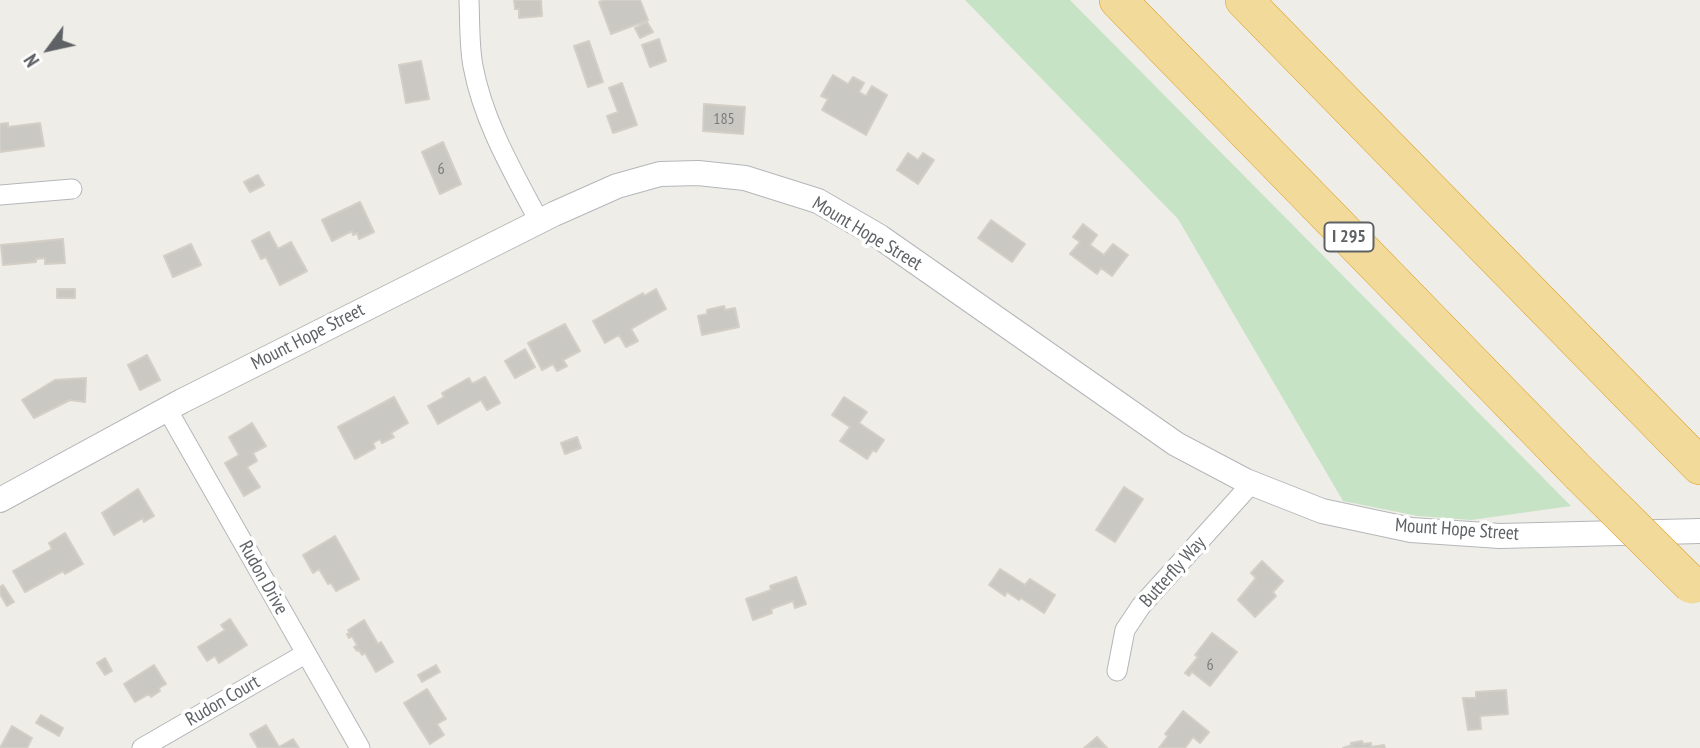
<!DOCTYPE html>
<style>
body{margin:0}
#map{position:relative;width:1700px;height:748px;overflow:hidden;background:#efede7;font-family:"PT Sans Narrow",sans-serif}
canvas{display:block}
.north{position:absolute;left:14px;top:14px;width:70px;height:70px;-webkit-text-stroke:5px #fff;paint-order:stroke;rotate:237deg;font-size:19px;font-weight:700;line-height:28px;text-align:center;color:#5e6265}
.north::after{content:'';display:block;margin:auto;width:24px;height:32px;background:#5e6265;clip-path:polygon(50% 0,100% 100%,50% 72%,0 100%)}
</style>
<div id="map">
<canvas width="1700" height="748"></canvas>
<div class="north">N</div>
</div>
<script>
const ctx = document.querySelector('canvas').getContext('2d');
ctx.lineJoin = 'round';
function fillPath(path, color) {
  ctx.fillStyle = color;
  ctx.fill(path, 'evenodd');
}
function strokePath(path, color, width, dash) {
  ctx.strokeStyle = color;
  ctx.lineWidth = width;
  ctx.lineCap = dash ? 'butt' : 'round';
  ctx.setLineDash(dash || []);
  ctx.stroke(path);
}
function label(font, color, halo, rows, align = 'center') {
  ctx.font = font + ' "PT Sans Narrow",sans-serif';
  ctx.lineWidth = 7;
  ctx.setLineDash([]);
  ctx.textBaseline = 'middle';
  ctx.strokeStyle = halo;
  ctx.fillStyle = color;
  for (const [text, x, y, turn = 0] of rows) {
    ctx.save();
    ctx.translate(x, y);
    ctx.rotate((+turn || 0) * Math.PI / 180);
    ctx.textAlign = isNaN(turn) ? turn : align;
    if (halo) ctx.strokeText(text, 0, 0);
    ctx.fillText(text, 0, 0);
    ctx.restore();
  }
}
fillPath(new Path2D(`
 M965,0H1070L1571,506L1471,520L1418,516L1343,501L1178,219Z`), '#c7e3c6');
const building = new Path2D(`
 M514,0H541L542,16L519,18V9H515Z
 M605,0H640L648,20L611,34L599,2Z
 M647,22L653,32L640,38L635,28Z
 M659,39L666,61L650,67L642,45Z
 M589,41L603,82L588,87L574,46Z
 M421,61L429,99L406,103L399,65Z
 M833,75L848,84L853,77L864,83L859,92L866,96L872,86L887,95L866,135L822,110L828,99L821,96Z
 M622,83L637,125L613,133L607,116L618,112L609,88Z
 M704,104L745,107L743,134L703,131Z
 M8,123V127L40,123L44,146L0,152V124Z
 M443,142L461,184L440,194L422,152Z
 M908,153L918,160L923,153L934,160L918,184L897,170Z
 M258,175L264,185L250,192L244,182Z
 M360,202L374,232L359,239L357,233L353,235L352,231L332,241L322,220Z
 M991,220L1025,244L1012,262L978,238Z
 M1083,224L1097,235L1090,245L1104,255L1113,244L1128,255L1112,276L1101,268L1097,274L1070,254L1080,242L1073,237Z
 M269,232L278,249L291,242L307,271L280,285L266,257L261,259L252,241Z
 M63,239L65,263L45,264V258L36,259V262L3,265L1,245Z
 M191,244L201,265L173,277L164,256Z
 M57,289H75V298H57Z
 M656,289L666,309L631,329L638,341L626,347L619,335L605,343L593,321L643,293L644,296Z
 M724,306L725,310L735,308L739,327L702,335L698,316L707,314V310Z
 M565,324L580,351L563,360L567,366L557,371L553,364L542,370L528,343Z
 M525,349L535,367L515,378L505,361Z
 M147,355L160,380L140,390L128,365Z
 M485,377L500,403L487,410L481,400L438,424L428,406L444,397L442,393L469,378L472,384Z
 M86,378L85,402L70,400L34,418L22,400L55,380Z
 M394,397L408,423L391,433L394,437L382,443L380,439L373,443L375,448L355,459L338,427Z
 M844,397L867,412L859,423L884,440L876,452L873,450L867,459L840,441L850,427L832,415Z
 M252,423L266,446L253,453L257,461L247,467L260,487L244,496L225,463L239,455L229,437Z
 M577,437L581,448L565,454L561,443Z
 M1124,487L1143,499L1115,542L1096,530Z
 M138,489L154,516L144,522L143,518L114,535L102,513Z
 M65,533L83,564L65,574L63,571L25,592L13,571L52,549L49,543Z
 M335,536L359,579L336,591L331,583L328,584L319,569L313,573L303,555Z
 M1262,561L1283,581L1273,592L1276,596L1255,617L1238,600L1256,578L1251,573Z
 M1000,569L1025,585L1030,579L1055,595L1044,613L1021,598L1019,600L1007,592L1005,596L989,585Z
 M796,577L806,604L795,608L793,601L771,609L772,613L753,620L746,599L771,590L770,586Z
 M3,585L14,602L7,606L0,594V587Z
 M230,619L247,645L219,663L215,656L207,661L198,647L225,630L221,625Z
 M364,620L378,644L381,642L393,662L376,672L365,653L362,655L359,650L357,651L354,647L357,645L352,636L349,638L347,634L350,633L348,630Z
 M1212,633L1237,652L1210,686L1192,672L1189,676L1185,673L1198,657L1195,655Z
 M105,658L112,671L105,675L97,663Z
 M154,665L166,684L159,688L160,691L151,697L149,694L135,702L124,684Z
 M436,665L440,672L422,682L418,675Z
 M427,689L446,719L437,724L444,735L430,744L404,703Z
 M1506,690L1508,714L1480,716L1481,729L1468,730L1463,698H1476V692Z
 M1183,711L1209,732L1200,743L1193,737L1185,748H1159L1168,736L1165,734Z
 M41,715L63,728L59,736L36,723Z
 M266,725L279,747L293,739L299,748H258L250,734Z
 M12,726L32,738L27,748H0Z
 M1097,737L1107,748H1084Z
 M1362,741L1363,744L1371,743V747L1384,745L1385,748H1343L1352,745L1351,743Z`);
fillPath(building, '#cac8c3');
strokePath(building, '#d3cfc6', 2);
const minor = new Path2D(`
 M469,0C470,21 469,45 473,66C483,121 513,172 539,221
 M0,195L72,189
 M167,409L360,748
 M1117,671L1125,630L1141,606L1252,483
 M142,748L305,654`);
const tertiary = new Path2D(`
 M0,500L182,401L554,214L617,186L660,174L698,173L745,178L818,201L880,237L1176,444L1246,481L1322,511L1411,530L1500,536L1700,531`);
const motorway = new Path2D(`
 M1118,0L1580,474
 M1244,0L1700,466`);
strokePath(minor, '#b4b7ba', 21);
strokePath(tertiary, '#b4b7ba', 26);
strokePath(motorway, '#dd9b18', 38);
strokePath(minor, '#fff', 19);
strokePath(tertiary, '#fff', 24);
strokePath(motorway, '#f2da9b', 37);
const motorwayBridge = new Path2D(`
 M1580,474L1692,585`);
strokePath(motorwayBridge, '#dd9b18', 38, []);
strokePath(motorwayBridge, '#f2da9b', 37);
label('16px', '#797c7c', null, [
 ["185",724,119],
 ["6",441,169],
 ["6",1210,665]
]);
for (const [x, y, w] of [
 [1349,237,49]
]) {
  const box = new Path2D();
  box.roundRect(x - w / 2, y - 14.5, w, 29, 5);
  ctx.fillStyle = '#fff';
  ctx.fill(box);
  strokePath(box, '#5e6265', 2);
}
label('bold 18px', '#5e6265', null, [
 ["I 295",1349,237]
]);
label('19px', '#5e6265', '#fff', [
 ["Mount Hope Street",867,234,31],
 ["Mount Hope Street",308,337,-27],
 ["Mount Hope Street",1457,530,4],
 ["Butterfly Way",1173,572,-48],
 ["Rudon Drive",263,578,61],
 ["Rudon Court",223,701,-30]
]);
</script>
